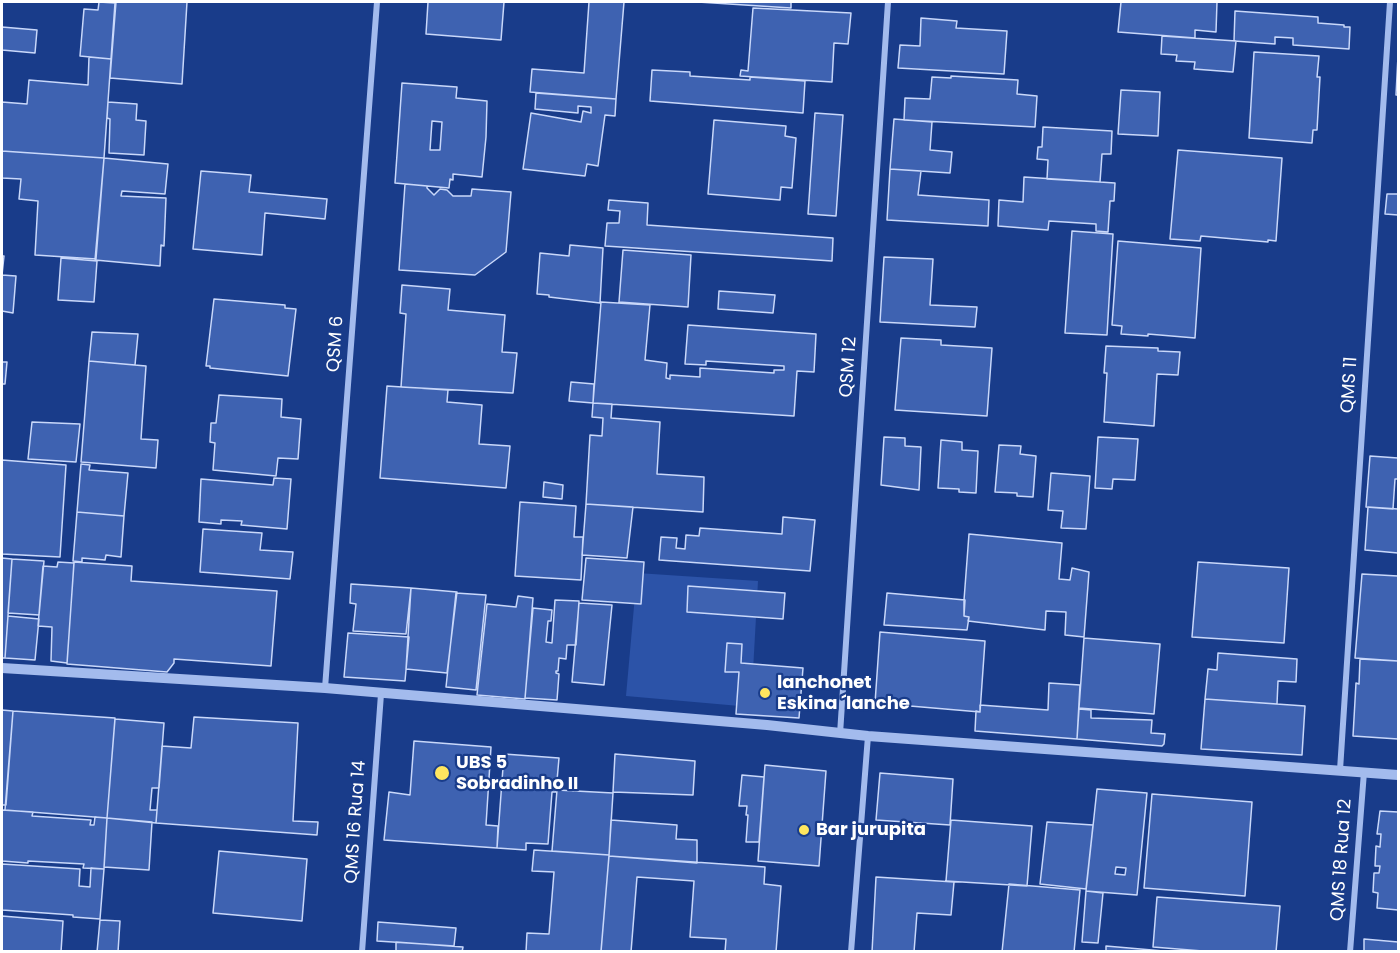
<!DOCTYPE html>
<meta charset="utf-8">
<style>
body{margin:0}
#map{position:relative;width:1400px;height:953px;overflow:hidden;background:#193c8a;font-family:Poppins,sans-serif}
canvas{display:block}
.frame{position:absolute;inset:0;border:3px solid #fff;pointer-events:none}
</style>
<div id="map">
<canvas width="1400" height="953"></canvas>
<div class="frame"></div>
</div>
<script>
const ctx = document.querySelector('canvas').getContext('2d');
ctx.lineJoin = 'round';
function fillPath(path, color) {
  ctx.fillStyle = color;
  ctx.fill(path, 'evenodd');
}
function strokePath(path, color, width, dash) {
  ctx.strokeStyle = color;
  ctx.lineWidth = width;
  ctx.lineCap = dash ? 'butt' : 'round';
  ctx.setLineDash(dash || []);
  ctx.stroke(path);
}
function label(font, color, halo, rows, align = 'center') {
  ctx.font = font + ' Poppins,sans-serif';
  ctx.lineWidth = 4.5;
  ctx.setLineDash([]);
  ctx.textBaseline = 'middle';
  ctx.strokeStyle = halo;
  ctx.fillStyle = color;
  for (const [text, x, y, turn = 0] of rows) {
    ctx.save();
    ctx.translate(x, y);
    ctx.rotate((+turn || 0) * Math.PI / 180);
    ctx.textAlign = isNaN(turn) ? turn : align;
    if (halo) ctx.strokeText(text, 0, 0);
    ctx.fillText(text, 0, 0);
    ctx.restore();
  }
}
fillPath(new Path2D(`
 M637,573L758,581L751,707L626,696Z`), '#2c53a8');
const building = new Path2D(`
 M99,2L115,3L111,59L80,56L84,9L98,10Z
 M116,2H187L182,84L110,78Z
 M428,2H504L501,40L426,34Z
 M589,2H624L616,99L530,92L532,69L584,73Z
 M698,2H791V8Z
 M1121,2H1217L1216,32L1195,30V38L1118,32Z
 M753,8L851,13L848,44L834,43L832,82L740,76L741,70L748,71Z
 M1235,11L1318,17V23L1344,25V27H1350L1349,49L1293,45V38L1275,37V44L1234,41Z
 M921,18L957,21L956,28L1007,31L1004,74L898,68L900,45L920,46Z
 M2,27L37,30L35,53L2,50Z
 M1162,36L1236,41L1233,72L1194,69L1195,62L1176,61L1177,55L1161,54Z
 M1254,52L1319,56L1317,77H1320L1317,130H1313L1312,143L1249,138Z
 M1398,56V95H1396Z
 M89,57L111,59L104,158L2,151V102L27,104L29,80L88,85Z
 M652,70L690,72V76L750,80V77L805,81L803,113L650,101Z
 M951,76L1018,80L1017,94L1037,96L1035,127L904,120L905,98L930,99L932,77L951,78Z
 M402,83L457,87L456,98L487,101L486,137L482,177L453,174V180L450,179L449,188L395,183ZM432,121L442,122L440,150H430Z
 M1121,90L1160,92L1158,136L1118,134Z
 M536,93L616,99L615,116L605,115L598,166L587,164L585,176L523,169L531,113L581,122L583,111L591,113V107L578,106V113L535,109Z
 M108,102L137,104L136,120L146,121L144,155L109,153L110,119L107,118Z
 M815,113L843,115L836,216L808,214Z
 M894,119L932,122L930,150L952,152L950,173L890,169Z
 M714,120L786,126L785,136L796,138L792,188L781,187L780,200L708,194Z
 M1043,127L1112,131L1111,154H1102L1100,182L1047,179L1048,160L1037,159L1038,147H1042Z
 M1178,150L1282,158L1276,241L1268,240V242L1201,236L1200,241L1170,239Z
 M2,151L104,158L96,259L35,255L38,201L19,199L21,179L2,178Z
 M104,158L168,164L165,194L122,191L121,196L166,198L164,246L161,245L160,266L95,260Z
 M890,169L921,171L918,195L989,200L988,226L887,220Z
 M201,171L251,175L249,192L327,199L325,219L265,213L262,255L193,249Z
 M1024,177L1115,183L1114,201H1110L1108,232L1096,231V224L1049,221L1048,230L998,226L999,200L1023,202Z
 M405,184L427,186V188L434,195L440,189L447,190L453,196H471L472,189L511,192L506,252L475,275L399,270Z
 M1387,194H1398V215L1385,214Z
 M609,200L648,203L647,225L833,238L832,261L605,246L607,223H619L620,211L608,210Z
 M1072,231L1113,234L1107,335L1065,333Z
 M1118,241L1201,248L1195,338L1148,334V336L1121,334L1122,326L1112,325Z
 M570,245L603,248L600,303L549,297V295L537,294L540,253L569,256Z
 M623,250L691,255L688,307L619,302Z
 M2,256H4L2,275L16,276L13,313L2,311Z
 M884,257L933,259L930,305L977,307L975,327L880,322Z
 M61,258L97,261L94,302L58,300Z
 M402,285L450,289L448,310L505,315L502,352L517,353L513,393L401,387L406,314L400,313Z
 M719,291L775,295L773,313L718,309Z
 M214,299L285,305V308L296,309L288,376L210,368V366H206Z
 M601,302L650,305L645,360L667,363L666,378L670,379V375L700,377V368L774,373V370H784V366L706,361V365L685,364L688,325L816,334L814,372L797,371L794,416L593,403Z
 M92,332L138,334L135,365L89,361Z
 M901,338L941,340V345L992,348L987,416L895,410Z
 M1106,346L1158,348V351L1180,352L1178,375L1157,374L1154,426L1104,422L1107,373H1104Z
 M89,361L146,366L141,439L158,440L156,468L81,462Z
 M2,362H7L5,384H2Z
 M571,382L594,384L593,403L569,401Z
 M387,386L448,390L447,402L482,405L479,444L510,446L506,488L380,478Z
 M219,395L282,399L281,417L301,419L298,459L278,458L276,476L213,470L215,443L210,442L211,423H216Z
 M593,403L612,404L611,418L660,422L657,474L704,477L703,512L586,504L590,435L602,436L603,418L592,417Z
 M32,422L80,424L76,462L28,459Z
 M884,437L905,438V446L921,447L919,490L881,485Z
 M1098,437L1138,439L1135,480L1113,479L1112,489L1095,488Z
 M941,440L962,442V450L978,451L976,493L959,492V489L938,488Z
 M999,445L1021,446L1020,454L1036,456L1033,497L1017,496V493L995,492Z
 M1370,456L1398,458V479H1395L1393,509L1366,507Z
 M2,460L66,465L60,557L2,554Z
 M81,464L90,465L89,470L128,473L124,516L77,512Z
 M1051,473L1090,476L1086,529L1061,528L1063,511L1048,510Z
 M274,478L291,479L287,529L241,525L242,521L221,520V524L199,522L201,479L273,485Z
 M544,482L563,485L562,499L543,497Z
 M520,502L576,506L574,537H583L581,580L515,576Z
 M586,504L633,507L627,558L582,555Z
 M1368,507L1398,509V553L1365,550Z
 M77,512L124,516L121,557L106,555L105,560L82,558V562L73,561Z
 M783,517L815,520L810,571L659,560L661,537L677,538L676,548L685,549L686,535L699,536L700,528L782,534Z
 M203,529L262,533L260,550L293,552L290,579L200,572Z
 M969,534L1062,543L1059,579L1070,580L1072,568L1089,572L1084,637L1065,635L1066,612L1046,611L1045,630L968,621L969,617L964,616V600Z
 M2,558L12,559L5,658H2Z
 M586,558L644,562L641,604L582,600Z
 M12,559L44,561L39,615L8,613Z
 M58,562L74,563L67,663L51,661L52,627L38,626L43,566L57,567Z
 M74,562L132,566L131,581L277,591L271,666L174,659V663L167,672L67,664Z
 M1198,562L1289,568L1284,643L1192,637Z
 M1362,574L1398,576V661L1355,658Z
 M351,584L411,588L406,634L353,631L356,604L350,603Z
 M688,586L785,593L783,619L687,612Z
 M411,588L457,592L447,673L406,669Z
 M456,593L486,595L476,690L446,687Z
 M887,593L965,600L964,616L969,617L967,630L884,625Z
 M518,596L533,598L525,699L477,695L487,604L516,607Z
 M555,600L579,601L576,645H567L566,659L559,658L558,671H556V673L559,674L557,700L525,698L533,608L552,610L551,621H548L546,642L552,643Z
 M579,603L612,605L604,685L572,682Z
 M8,616L39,619L35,660L5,658Z
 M880,632L985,641L980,712L875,703Z
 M348,633L409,637L405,681L344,677Z
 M1084,638L1160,644L1154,714L1079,708Z
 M727,643L742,644L741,663L803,668L799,718L736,714L739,672H725Z
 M1218,653L1297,659L1296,682L1278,681L1277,704L1205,699L1208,669L1217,670Z
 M1360,659L1398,661V739L1353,736L1356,683L1359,684Z
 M1049,683L1080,685L1077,739L975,731L976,711L980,712V705L1048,710Z
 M1205,699L1305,706L1302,755L1201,749Z
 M1079,709L1091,710V718L1152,720L1151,733L1165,734L1164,744L1162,746L1077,739Z
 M2,710L13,711L6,805H2Z
 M13,711L115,718L107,818L5,810Z
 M194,717L298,723L293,821L318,822L317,835L156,823L162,746L191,748Z
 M115,719L164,723L159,788H152L150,810H157L156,823L107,818Z
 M414,741L491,747L486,825L498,826L497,848L384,840L389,792L410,795Z
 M504,754L559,758L556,792H552L548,844L526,843V850L497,848Z
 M615,754L695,761L693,795L613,792Z
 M765,765L826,771L819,866L758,861Z
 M880,773L953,779L950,825L876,820Z
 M742,775L764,777L759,842H746L748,815H746L747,806H739Z
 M1097,789L1147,793L1137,895L1086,891ZM1116,867L1126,868L1125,875L1115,874Z
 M557,790L613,793L609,855L552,851Z
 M1152,794L1252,802L1245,896L1144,888Z
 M2,810L33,812L32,816L91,820L90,825H94L95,817L107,818L104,869L83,868L84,864L28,861V863L2,861Z
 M1380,811L1398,812V910L1377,908L1378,893L1373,892L1374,873H1379L1380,866H1375L1376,846L1380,847L1381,834H1377Z
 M107,818L152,822L149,870L104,867Z
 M611,820L677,825L676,839L697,840V863L609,856Z
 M951,820L1032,826L1027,886L946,881Z
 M1047,822L1093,825L1086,889L1040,884Z
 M534,850L609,855L601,952H526L527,933L549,934L554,872L532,871Z
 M219,851L307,859L302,921L213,913Z
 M609,856L765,867L764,884L781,886L776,952H725L726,939L690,937L694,881L637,877L631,952L601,951Z
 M2,864L80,869L79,886L90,887L91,868L104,869L100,919L73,917V915L2,910Z
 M876,877L954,882L951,915L917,913L914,952H872Z
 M1009,884L1080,890L1074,952H1002Z
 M1086,891L1103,893L1098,943L1082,942Z
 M1157,897L1280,906L1276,952H1215L1153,947Z
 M2,916L63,921L61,952H2Z
 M100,920L120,921L118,952H97Z
 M378,922L456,928L454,946L377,941Z
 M1364,939L1398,942V952H1364Z
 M396,942L463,947L462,952H396Z
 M1106,946L1175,952H1106Z`);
fillPath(building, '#3e62b1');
strokePath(building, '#c9d8fa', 1.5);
strokePath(new Path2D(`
 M325,688L377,2
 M840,734L888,2
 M1340,770L1390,2
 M362,952L381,694
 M851,952L868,736
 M1350,952L1364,772`), '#a3bbed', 6);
strokePath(new Path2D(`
 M2,668L325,688L767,725L868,736L1398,775`), '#a3bbed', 10);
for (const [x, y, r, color] of [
 [765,693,6,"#ffe65f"],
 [442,773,8,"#ffe65f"],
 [804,830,6,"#ffe65f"]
]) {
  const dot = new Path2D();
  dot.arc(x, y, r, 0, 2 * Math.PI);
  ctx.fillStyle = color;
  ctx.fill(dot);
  strokePath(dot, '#193c8a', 2);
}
label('18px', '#fff', '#193c8a', [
 ["QSM 6",336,344,-86],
 ["QSM 12",849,367,-86],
 ["QMS 11",1350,385,-86],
 ["QMS 16 Rua 14",356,822,-86],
 ["QMS 18 Rua 12",1342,860,-86]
]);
label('bold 18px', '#fff', '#193c8a', [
 ["lanchonet",777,683],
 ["Eskina ´lanche",777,704],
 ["UBS 5",456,763],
 ["Sobradinho II",456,784],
 ["Bar jurupita",816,830]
], 'left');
</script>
